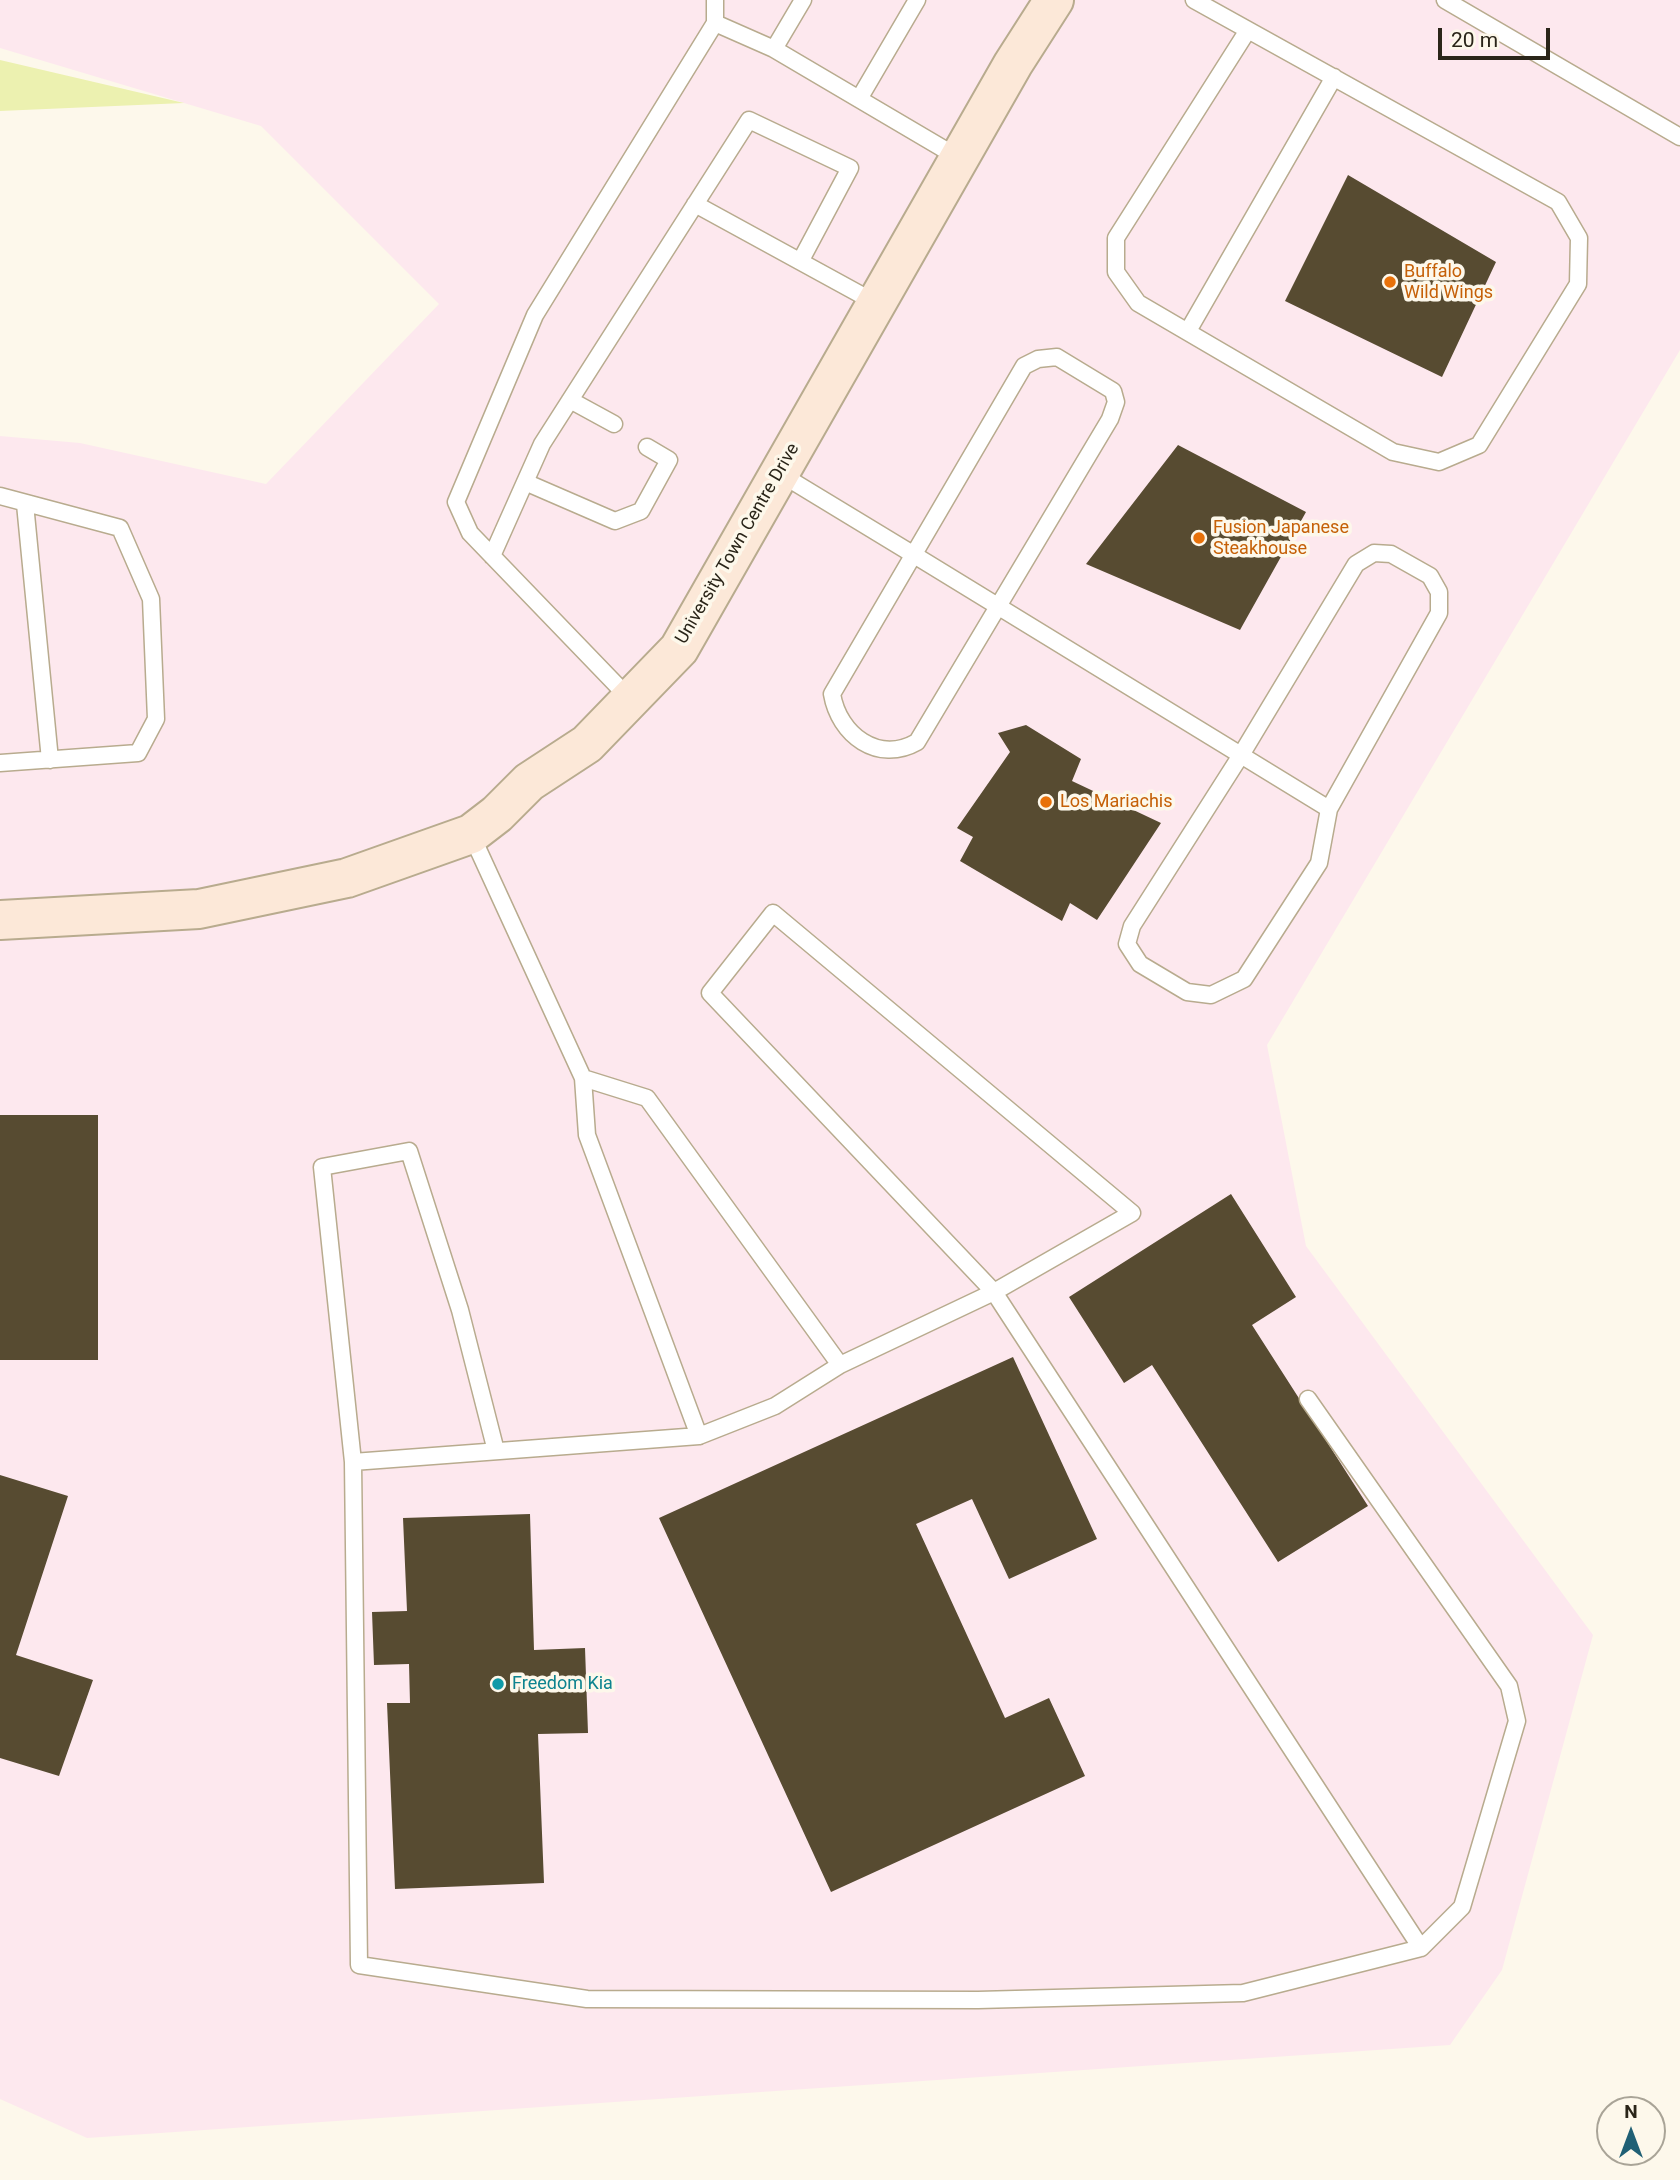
<!DOCTYPE html>
<style>
body{margin:0}
#map{position:relative;width:1680px;height:2180px;overflow:hidden;background:#fdf8eb;font-family:Roboto,sans-serif}
canvas{display:block}
.north{position:absolute;left:1596px;top:2096px;width:70px;height:70px;box-sizing:border-box;background:#fdf8eb;border:2px solid #a9a497;border-radius:50%;rotate:0deg;font-size:19px;font-weight:700;line-height:28px;text-align:center;color:#2a2519}
.north::after{content:'';display:block;margin:auto;width:24px;height:32px;background:#206075;clip-path:polygon(50% 0,100% 100%,50% 72%,0 100%)}
.scale{position:absolute;left:1438px;top:28px;width:112px;height:32px;box-sizing:border-box;border:4px solid #2a2519;border-top:0;padding-left:9px;font-size:21px;line-height:24px;white-space:nowrap;color:#2a2519;-webkit-text-stroke:5px #fdf8eb;paint-order:stroke}
</style>
<div id="map">
<canvas width="1680" height="2180"></canvas>
<div class="north">N</div>
<div class="scale">20 m</div>
</div>
<script>
const ctx = document.querySelector('canvas').getContext('2d');
ctx.lineJoin = 'round';
function fillPath(path, color) {
  ctx.fillStyle = color;
  ctx.fill(path, 'evenodd');
}
function strokePath(path, color, width, dash) {
  ctx.strokeStyle = color;
  ctx.lineWidth = width;
  ctx.lineCap = dash ? 'butt' : 'round';
  ctx.setLineDash(dash || []);
  ctx.stroke(path);
}
function label(font, color, halo, rows, align = 'center') {
  ctx.font = font + ' Roboto,sans-serif';
  ctx.lineWidth = 7;
  ctx.setLineDash([]);
  ctx.textBaseline = 'middle';
  ctx.strokeStyle = halo;
  ctx.fillStyle = color;
  for (const [text, x, y, turn = 0] of rows) {
    ctx.save();
    ctx.translate(x, y);
    ctx.rotate((+turn || 0) * Math.PI / 180);
    ctx.textAlign = isNaN(turn) ? turn : align;
    if (halo) ctx.strokeText(text, 0, 0);
    ctx.fillText(text, 0, 0);
    ctx.restore();
  }
}
fillPath(new Path2D(`
 M0,0H1680V350L1267,1045L1306,1246L1593,1635L1502,1970L1450,2045L87,2138L0,2099V436L80,443L266,484L439,304L261,126L0,48Z`), '#fde8ee');
fillPath(new Path2D(`
 M0,60L184,103L0,111Z`), '#ecf1b0');
fillPath(new Path2D(`
 M1348,175L1496,262L1442,377L1285,301Z
 M1178,445L1306,512L1240,630L1086,564Z
 M1026,725L1081,759L1072,781L1161,823L1097,920L1070,903L1062,921L960,861L973,837L957,828L1010,752L998,733Z
 M0,1115H98V1360H0Z
 M1231,1194L1296,1297L1252,1325L1368,1506L1278,1562L1152,1365L1124,1383L1069,1297Z
 M1013,1357L1097,1539L1009,1579L972,1499L916,1524L1005,1718L1049,1698L1085,1776L831,1892L659,1518Z
 M0,1475L68,1496L16,1655L93,1680L59,1776L0,1758Z
 M530,1514L534,1650L585,1648L588,1733L538,1734L544,1883L395,1889L387,1703H410L409,1664L374,1665L372,1612L407,1611L403,1518Z`), '#574b31');
const lane = new Path2D(`
 M715,0V23L774,49
 M803,0L774,49L959,158
 M1194,0L1558,202L1579,238L1578,284L1479,445L1439,462L1393,452L1138,303L1116,272V238L1248,30
 M1445,0L1680,137
 M859,99L917,0
 M695,204L876,303
 M1188,331L1334,77
 M1057,357L1113,391L1116,402L1110,419L917,742C878,764 839,735 832,694L1024,366L1038,359Z
 M570,400L614,424
 M779,473C963,584 1146,697 1329,809L1319,863L1244,979L1211,995L1187,992L1140,964L1127,944L1132,926L1241,755L1356,564L1374,553L1391,554L1430,576L1439,592V613L1329,809
 M525,482L615,521L641,511L669,460L647,447
 M0,496L120,528L151,599L156,719L138,753L0,763
 M25,504L50,760
 M492,556L542,444L749,120L850,168L801,260
 M630,699L470,533L456,502L535,315L715,23
 M471,834L583,1078L587,1135L699,1436L775,1406L840,1365L647,1098L583,1078
 M840,1365L994,1292L1132,1213L773,913L710,993L994,1292L1421,1948
 M496,1451L460,1310L409,1151L322,1167L353,1462L699,1436
 M353,1462L359,1965L587,1999L978,2000L1243,1993L1421,1948L1462,1907L1517,1721L1509,1686L1308,1399`);
const secondary = new Path2D(`
 M0,920L199,909L347,878L471,834L497,814L529,782L587,744L679,649L1013,64L1054,0`);
strokePath(lane, '#b8ab8e', 19);
strokePath(secondary, '#b8ab8e', 42);
strokePath(lane, '#fff', 16);
strokePath(secondary, '#fce8d8', 38);
for (const [x, y, r, color] of [
 [1390,282,7,"#e8710a"],
 [1199,538,7,"#e8710a"],
 [1046,802,7,"#e8710a"],
 [498,1684,7,"#0f9aa8"]
]) {
  const dot = new Path2D();
  dot.arc(x, y, r, 0, 2 * Math.PI);
  ctx.fillStyle = color;
  ctx.fill(dot);
  strokePath(dot, '#fdf8eb', 2.5);
}
label('18px', '#c56008', '#fdf8eb', [
 ["Buffalo",1404,272],
 ["Wild Wings",1404,293],
 ["Fusion Japanese",1213,528],
 ["Steakhouse",1213,549],
 ["Los Mariachis",1060,802]
], 'left');
label('18px', '#2a2519', '#fdf8eb', [
 ["University Town Centre Drive",738,544,-60]
]);
label('18px', '#0d838f', '#fdf8eb', [
 ["Freedom Kia",512,1684]
], 'left');
</script>
